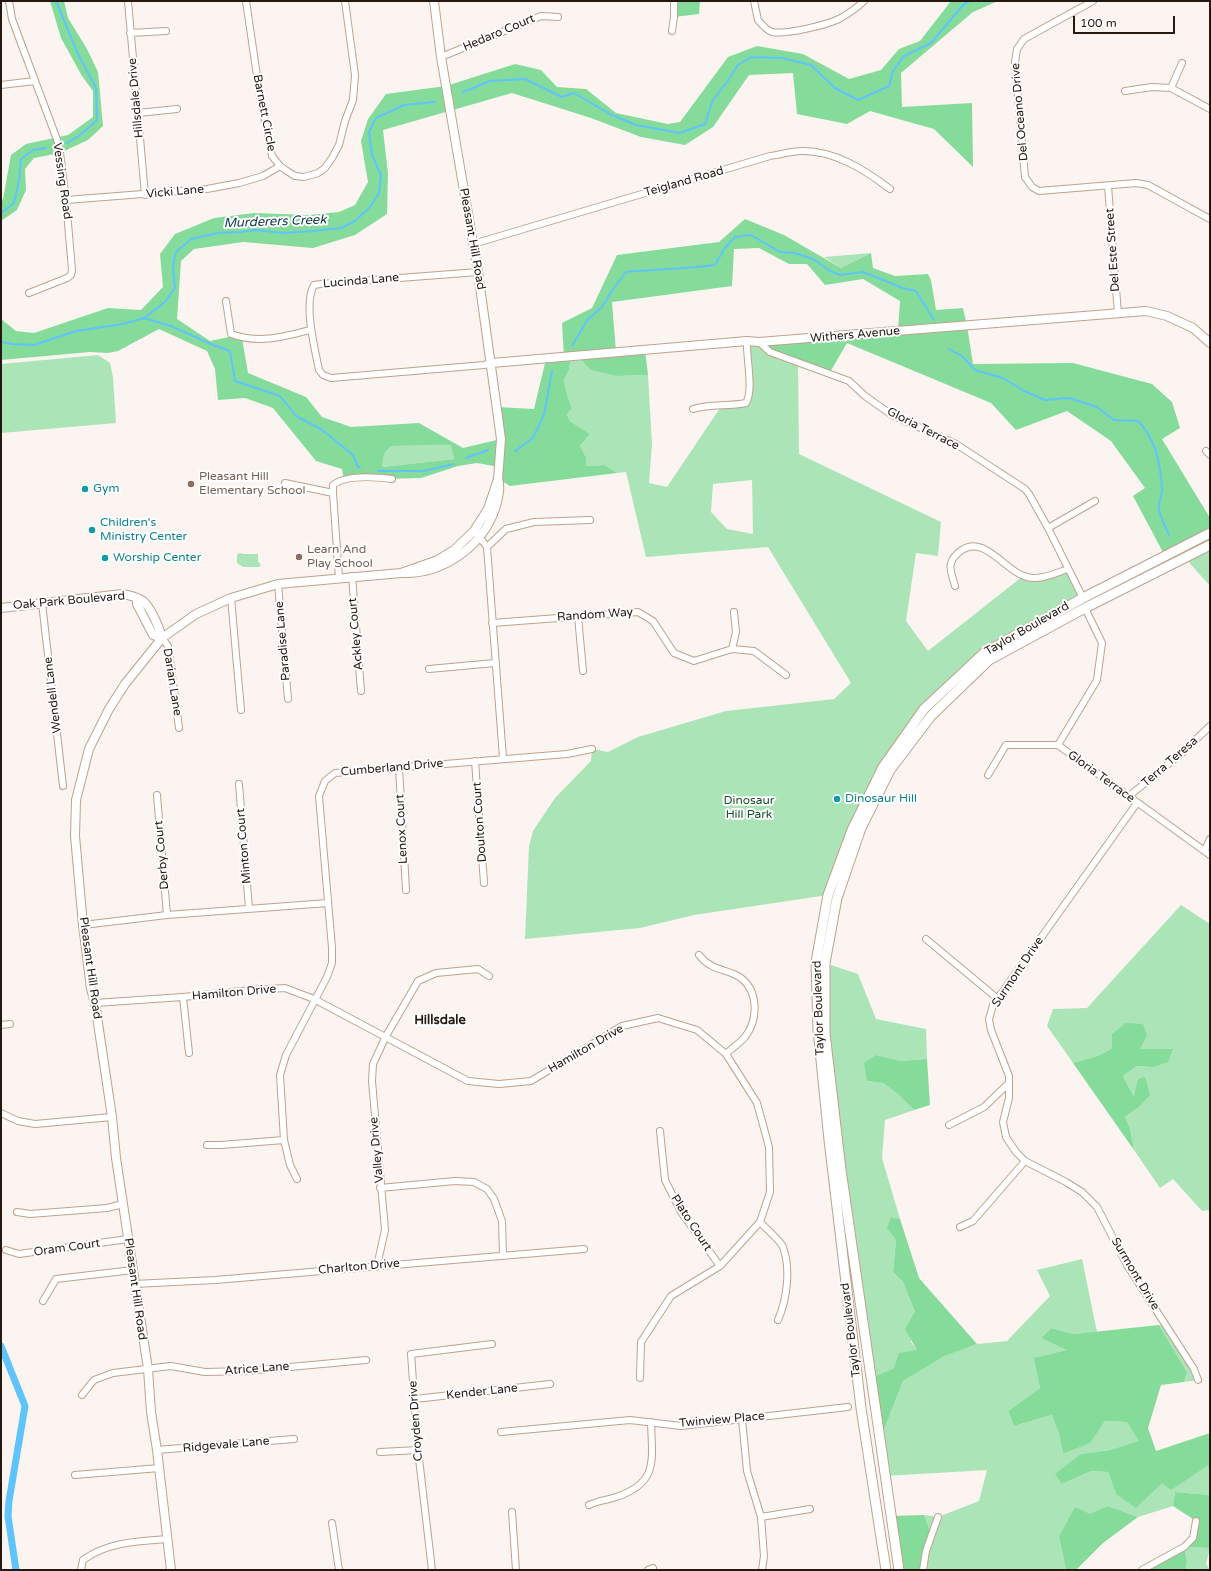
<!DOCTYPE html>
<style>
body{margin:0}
#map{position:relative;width:1211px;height:1571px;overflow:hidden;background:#fbf4f0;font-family:"Varela Round",sans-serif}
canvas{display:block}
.frame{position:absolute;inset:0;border:2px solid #241811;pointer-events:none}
.scale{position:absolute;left:1073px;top:16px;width:102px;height:18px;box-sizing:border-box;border:2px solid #241811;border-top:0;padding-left:5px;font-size:12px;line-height:14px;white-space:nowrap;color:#241811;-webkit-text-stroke:3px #fff;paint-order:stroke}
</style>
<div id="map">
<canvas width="1211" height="1571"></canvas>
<div class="frame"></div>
<div class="scale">100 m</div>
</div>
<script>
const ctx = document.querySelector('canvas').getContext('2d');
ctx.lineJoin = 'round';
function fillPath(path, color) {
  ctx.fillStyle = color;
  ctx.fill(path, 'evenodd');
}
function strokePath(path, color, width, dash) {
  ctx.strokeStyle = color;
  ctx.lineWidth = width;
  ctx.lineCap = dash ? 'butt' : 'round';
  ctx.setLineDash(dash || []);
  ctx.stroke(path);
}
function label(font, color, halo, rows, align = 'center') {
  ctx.font = font + ' "Varela Round",sans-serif';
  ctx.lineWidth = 4;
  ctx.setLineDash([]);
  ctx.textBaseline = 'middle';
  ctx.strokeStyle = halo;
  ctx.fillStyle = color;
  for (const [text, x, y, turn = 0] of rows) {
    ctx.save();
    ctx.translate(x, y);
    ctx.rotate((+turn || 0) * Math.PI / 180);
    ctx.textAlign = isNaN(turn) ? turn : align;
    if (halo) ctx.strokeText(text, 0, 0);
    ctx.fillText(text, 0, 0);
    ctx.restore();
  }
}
fillPath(new Path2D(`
 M871,253L841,268L824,257Z
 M747,341L759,342L798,363L799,454L941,522L938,556L916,553L906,621L928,651L1023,576L1034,578L1068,569L1083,598L984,653L924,709L828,895L694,915L640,928L525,939L529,846L533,831L555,798L591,761L592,749L608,752L638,737L726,711L834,699L851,683L768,547L646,557L626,472L617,473L605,465L586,466V457L580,446L590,434L570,421L567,415L572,408L568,398L564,380L569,370L571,356H578L617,376L648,375L652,444L649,483L667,487L722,405H736L749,398ZM752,480L753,534L727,529L711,512L713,484Z
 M98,355L110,363L113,377L116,423L1,433V364Z
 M452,445L454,459L382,467L384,454L391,446Z
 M1210,545V586L1185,558Z
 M239,553L244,554H258V561L261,565L259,567H243L237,563V555Z
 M1181,905L1210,924V1210L1202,1211L1173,1179L1160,1188L1134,1150L1130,1128L1125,1117L1138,1108L1135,1097L1123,1076L1137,1066L1153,1067L1172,1050L1140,1049L1112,1034V1048C1101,1056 1087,1059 1073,1063L1047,1026L1053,1009L1087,1008Z
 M825,963L858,974L876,1019L926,1029L927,1059L901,1061L876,1055L867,1081L883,1083L899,1095L914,1110L885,1120L882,1158L900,1219L891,1217L896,1240L893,1272L903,1282L915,1312L911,1342L918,1351L894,1368L871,1378L825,1033Z
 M1082,1259L1097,1332L1074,1334L1051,1328L1041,1338L1066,1350L1035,1358L1040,1388L1008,1411L1014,1426L1052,1415L1059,1434L1063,1454L1089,1443L1105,1421L1127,1422L1140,1441L1110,1450L1081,1454L1062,1484L1091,1471L1108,1472L1116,1494L1192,1475L1207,1466L1210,1468V1495L1175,1492L1173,1506L1138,1517L1108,1506L1059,1537L1066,1570H923L931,1533L924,1515L938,1517L979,1501L987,1470L885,1476L880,1440L903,1381L944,1355L977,1344L1007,1341L1050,1296L1037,1270Z
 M1159,1325L1166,1326L1198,1380L1184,1382L1187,1372Z
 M1184,1547L1210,1548L1206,1564L1210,1570H1186L1187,1561Z`), '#abe5b7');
fillPath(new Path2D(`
 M50,1H64L68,18L87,49L98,72L103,126L88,140L60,153L34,158L25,169L26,190L17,210L1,221V201L3,199L11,155L26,144L68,135L93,117V91L82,76L61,38Z
 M674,1H700L699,14L674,17Z
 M951,1H998L973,12L901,73L902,107L972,103L973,167L934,129L870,111L847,124L797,114L793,73L749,75L713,127L685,145L641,137L591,118L512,93L383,130L388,174L387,214L355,235L313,248L243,242L194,249L181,261L177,319L210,341L229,337L242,338L248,373L306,397L322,417L351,427L419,423L463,448L501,439L497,407L534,409L546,359L564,357L562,323L592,308L617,255L719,242L745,219L784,235L841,268L871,253L873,268L895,276L928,274L931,280L936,310L963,308L967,326L973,364L1073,363L1152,384L1172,402L1180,428L1162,439L1210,518V533L1165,556L1133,496L1145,488L1111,441L1067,411L1016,430L991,403L847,343L829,374L770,352L759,342L898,331L900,301L863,279L825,285L807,264H789L759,248L734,249L732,286L612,302L616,352L645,350L648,375L617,376L591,370L578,356L571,357L569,370L564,380L568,398L572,408L567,415L570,421L590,434L580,446L586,457V466L605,465L617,473L510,486L498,479L499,467L477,463L458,466L421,478L344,480L342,469L316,461L273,408L245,398L218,400L215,369L207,351L159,329L118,351L108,353L90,352L1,360V319L16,331L34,333L108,308L141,310L163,287L160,254L175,234L214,218L254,213L309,215L339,212L355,205L368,182L361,141L368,119L386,94L446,86L515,64L541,70L557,87L586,89L616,113L668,124L680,122L728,57L757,46L803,54L849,79L881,70L899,49L920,41ZM451,445L454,459L382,467L384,454L391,446Z
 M1126,1023L1143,1024L1147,1035L1140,1049H1173L1168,1062L1153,1067L1137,1066L1123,1076L1134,1096L1138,1079L1145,1077L1150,1095L1138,1108L1125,1117L1130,1128L1134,1150L1073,1063C1087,1059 1101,1056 1112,1048V1034Z
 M876,1055L901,1061L927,1059L930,1105L914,1110L899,1095L883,1083L867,1081L864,1063Z
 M891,1217L900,1219L919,1278L977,1344L944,1356L903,1381L880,1440L871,1378L894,1368L899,1353L917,1350L905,1329L915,1312L903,1282L893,1272L896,1240L887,1228Z
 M1159,1325L1187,1372L1184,1382L1161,1385L1148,1428L1156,1451L1210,1433V1468L1207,1466L1171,1490L1162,1483L1136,1508L1116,1494L1108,1472L1091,1471L1062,1484L1055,1474L1081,1454L1110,1450L1139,1441L1127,1422L1105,1421L1090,1443L1063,1454L1059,1434L1052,1415L1014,1426L1008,1411L1040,1388L1034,1358L1066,1350L1041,1338L1051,1328L1074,1334Z
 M1175,1492L1210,1495V1548L1184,1547L1187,1561L1186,1570H1142L1193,1538L1196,1521L1173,1506Z
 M1108,1506L1138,1517L1103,1543L1076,1570H1066L1059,1537L1075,1507L1090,1514Z
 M924,1515L931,1533L923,1570H899L891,1516Z`), '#85db9a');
strokePath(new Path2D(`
 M56,1L77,52L96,88L97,120L79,136L67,143
 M463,92L490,81L525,79L562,97L574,93L610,114L636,125L680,133L705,124L713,100L727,82L738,65L751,57L782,58L811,65L835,88L858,100L889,86L893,71L904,56L931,43L964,4L970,1
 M1,213L14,203L19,181L21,159L33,150L46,148
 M144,318L171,326L213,345L230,351L235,381L280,396L296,416L321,429L353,455L358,467H360
 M1,342L12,344L34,345L76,331L123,324L144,318L165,302L175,288L173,267L176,252L191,239L218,233L241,232L255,230L283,233L312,231L341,228L355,221L370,207L379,193L381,175L372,155L369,132L376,118L404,105L435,102
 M572,346L588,319L602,307L613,289L626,272C656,269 685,269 715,265L724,249L735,237L751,235L780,252L795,253L813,259L830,271L840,275L863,272L903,288L916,291L934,320
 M949,349L963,357L975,370L1003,378L1024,391L1045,400L1069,398L1097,407L1114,420L1138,421C1155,438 1161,466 1162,490C1162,496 1158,503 1159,509C1160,517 1166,527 1169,535
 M515,451L533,438L544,415L552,371
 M466,458L488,450
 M378,471H424L454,464`), '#5fc4fd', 2);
strokePath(new Path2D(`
 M1,1346L25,1406L9,1501L8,1516L16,1570`), '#5fc4fd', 7);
const street = new Path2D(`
 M9,1L12,19L59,145L66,200L72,270L71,275L67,278L29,293
 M128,1L145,195
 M246,1L260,96L272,156L280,166L287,171L295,176L304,177L318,173L325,168L332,158L339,145L345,121L353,100L355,75L345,1
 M754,1L758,20C762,25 766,30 772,32C786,35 826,25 839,19C848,14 857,8 864,1
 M1093,1L1024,39L1017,49L1015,62L1025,177L1032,187L1039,191L1136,183L1148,185L1210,219
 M672,31L674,17V1
 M130,33L166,31
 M441,57L541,16L558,17
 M1,85L35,81
 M1171,88L1182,63
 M1125,91L1152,87L1171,88L1210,109
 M138,113L177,109
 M1108,186L1118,314
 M66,200L207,189L239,183L263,176L280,166
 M473,244L770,156C780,155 791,151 801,151C834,150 865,170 890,189
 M478,272L321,284L314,285C303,304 315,349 319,370L323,375L331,378L484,365L492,363
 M226,301L231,334C258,344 283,337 310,330
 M759,342L770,352L849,381L865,396L892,415L956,444L1025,489L1029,494L1048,528L1083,598
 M693,409C711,403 727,407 746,403C754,390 746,357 747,341
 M1206,451L1210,455
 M285,483L333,493V485C346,474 376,477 392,479
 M333,493L339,578
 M1048,528L1095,501
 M477,534L487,547L503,758
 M487,547L506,529L534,522L590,520
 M352,576L361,691
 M278,584L288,699
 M955,586C951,571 946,564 958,553C982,531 1004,570 1024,576C1038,582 1055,573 1068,569
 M231,598L241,710
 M42,603L63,786
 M578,616L583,671
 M492,623L638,612L653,621L674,653L694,661L732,649L754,651L786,675
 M162,638L168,646L179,728
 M732,649L736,632L734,612
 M429,669L495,663
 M1058,745L1210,855
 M1058,745L1097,680L1102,643L1085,608
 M475,761L484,883
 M399,768L406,890
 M988,775L1006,745H1058
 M239,784L249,909
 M157,795L167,915
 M1129,796L1182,753L1210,726
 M1137,803L993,1005L989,1019L991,1030L1009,1076V1098L1003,1122L1006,1137L1016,1152L1025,1161L1066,1182L1082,1192L1097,1207L1127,1265L1194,1369L1198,1380
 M1205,850L1210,839
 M83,925L167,915L328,903
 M926,939L998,999
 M699,955C712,972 727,968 741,978C759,992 758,1020 745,1037C740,1043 732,1048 726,1054
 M183,997L189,1053
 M95,1003L183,997L251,990L285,988L314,999L468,1081L499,1084L531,1081L622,1026L658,1018L697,1030L726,1054L757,1103L769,1147L770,1192L760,1222L720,1266L671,1296L641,1342L640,1378
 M1,1025L10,1024
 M1,1113L18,1121L35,1124L112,1117
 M949,1125L984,1107L1009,1083
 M660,1131L665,1180L681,1212L720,1266
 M207,1145H221L284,1140
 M297,1179L290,1165L284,1140L280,1075L286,1055L327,977L332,963V948L319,796L325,781L335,773L567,754L592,749
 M380,1188L455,1181L474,1182L487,1189L494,1199L502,1221L503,1255
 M17,1212L30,1214L107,1208L123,1204
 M760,1222C765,1228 780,1240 783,1247C791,1269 787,1299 778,1320
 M960,1227L973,1221L1025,1161
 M6,1250L19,1254L128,1239
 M377,1266L385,1230L372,1081L373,1064L386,1036L418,981L436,973L478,969L489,976
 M134,1284L215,1280L584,1249
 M43,1301L56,1279L133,1270
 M82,1395L94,1380L113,1373L171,1366L205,1372L246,1371L366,1360
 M415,1399L550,1384
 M742,1419L747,1471L761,1517L764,1556L762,1570
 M501,1432L630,1420L681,1426L848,1407
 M157,1450L294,1439
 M380,1452L418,1450
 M75,1475L159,1468
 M589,1505C598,1501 607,1500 616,1497C659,1483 652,1460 651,1422
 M512,1512L516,1570
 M761,1517L810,1509
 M332,1523L339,1570
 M81,1570L83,1560C107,1542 139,1541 167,1539
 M432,1570L418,1450L411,1354L492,1344
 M648,1570L653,1568
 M923,1570L926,1551L938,1517
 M1142,1570L1184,1547L1193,1538L1196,1521`);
const secondary = new Path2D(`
 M434,1L441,57L478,272L501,439L498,479L488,509L474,531L454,550L438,560L401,573C442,575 482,547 495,509C498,499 501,488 498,479
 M492,363L747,341L759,342L1146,311L1167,316L1193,328L1210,343
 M137,598V604L153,635L162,638
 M1,608L122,594C129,595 137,597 143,601C150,606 160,629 162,638
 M171,1570L157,1450L151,1412L148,1369L116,1158L112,1117L95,1003L91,989L83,925L75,836L76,800L89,749L109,709L125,684L162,638L196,614L231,598L278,584L401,573`);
const primary = new Path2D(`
 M886,1570L861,1408L829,1140L818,1030L816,962L828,895L852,830L883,767L924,709L984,653L1083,598L1210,533
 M899,1570L841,1170L825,1033V963L837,898L861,828L890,770L931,716L989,660L1085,608L1210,545`);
strokePath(street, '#c0a18d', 8);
strokePath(secondary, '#c0a18d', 10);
strokePath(primary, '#c0a18d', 11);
strokePath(street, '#fff', 6);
strokePath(secondary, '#fff', 8);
strokePath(primary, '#fff', 9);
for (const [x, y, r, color] of [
 [191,484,4,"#8d6e63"],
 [85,489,4,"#0f9aa8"],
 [92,530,4,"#0f9aa8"],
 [299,557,4,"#8d6e63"],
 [105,558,4,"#0f9aa8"],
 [837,799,4,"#0f9aa8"]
]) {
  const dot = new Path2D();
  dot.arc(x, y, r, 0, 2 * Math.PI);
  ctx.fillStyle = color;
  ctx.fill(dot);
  strokePath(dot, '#fff', 1.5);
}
label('12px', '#241811', '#fff', [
 ["Hedaro Court",499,33,-23],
 ["Hillsdale Drive",136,98,-95],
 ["Del Oceano Drive",1020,112,-95],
 ["Barnett Circle",264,113,79],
 ["Vessing Road",62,181,82],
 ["Teigland Road",684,182,-16],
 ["Vicki Lane",175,192,-5],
 ["Pleasant Hill Road",472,239,80],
 ["Del Este Street",1113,250,-94],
 ["Lucinda Lane",361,281,-5],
 ["Withers Avenue",855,335,-5],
 ["Gloria Terrace",923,429,27],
 ["Oak Park Boulevard",69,601,-5],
 ["Random Way",595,615,-4],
 ["Taylor Boulevard",1027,629,-30],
 ["Ackley Court",356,634,-95],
 ["Paradise Lane",283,641,-95],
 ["Darian Lane",172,682,81],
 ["Wendell Lane",53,695,-97],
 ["Terra Teresa",1170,762,-41],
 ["Cumberland Drive",392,768,-5],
 ["Gloria Terrace",1101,777,36],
 ["Doulton Court",480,822,-94],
 ["Lenox Court",402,829,-93],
 ["Minton Court",244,846,-95],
 ["Derby Court",162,855,-95],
 ["Pleasant Hill Road",90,968,82],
 ["Surmont Drive",1018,972,-56],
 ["Hamilton Drive",234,993,-5],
 ["Taylor Boulevard",819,1008,-92],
 ["Hamilton Drive",586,1049,-30],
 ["Valley Drive",377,1150,-95],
 ["Plato Court",691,1223,57],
 ["Oram Court",67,1248,-8],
 ["Charlton Drive",359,1267,-5],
 ["Surmont Drive",1135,1274,59],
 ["Pleasant Hill Road",135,1289,82],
 ["Taylor Boulevard",851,1330,-97],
 ["Atrice Lane",257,1369,-4],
 ["Kender Lane",482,1392,-6],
 ["Twinview Place",722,1420,-5],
 ["Croyden Drive",416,1421,-94],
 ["Ridgevale Lane",226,1445,-5]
]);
label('12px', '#785e54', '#fff', [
 ["Pleasant Hill",199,477],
 ["Elementary School",199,491],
 ["Learn And",307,550],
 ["Play School",307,564]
], 'left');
label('12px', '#0d838f', '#fff', [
 ["Gym",93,489],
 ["Children's",100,523],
 ["Ministry Center",100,537],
 ["Worship Center",113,558],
 ["Dinosaur Hill",845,799]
], 'left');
label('12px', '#14532a', '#fff', [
 ["Dinosaur",749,801],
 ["Hill Park",749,815]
]);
label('italic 13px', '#09364d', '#fff', [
 ["Murderers Creek",275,222,-2]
]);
label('bold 13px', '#241811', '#fff', [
 ["Hillsdale",440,1021]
]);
</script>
